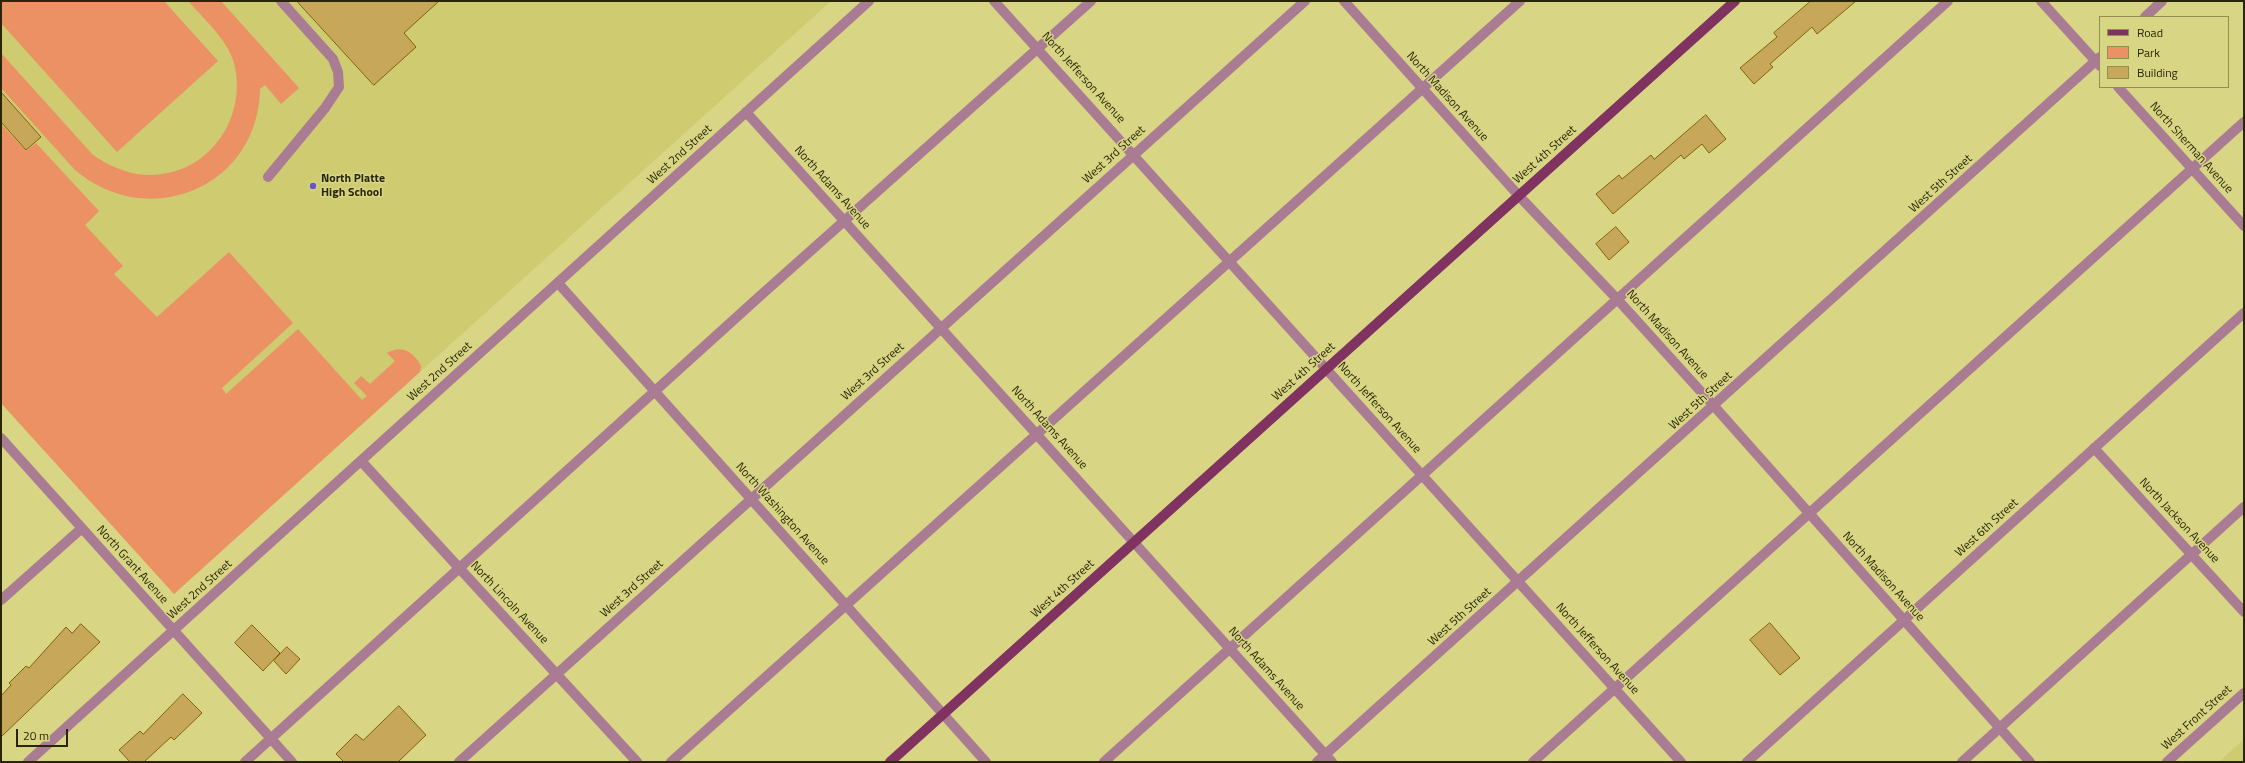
<!DOCTYPE html>
<style>
body{margin:0}
#map{position:relative;width:2245px;height:763px;overflow:hidden;background:#d8d685;font-family:"Titillium Web",sans-serif}
canvas{display:block}
.frame{position:absolute;inset:0;border:2px solid #282604;pointer-events:none}
.legend{position:absolute;left:2099px;top:16px;width:130px;height:72px;box-sizing:border-box;background:#d8d685;border:1px solid #929051;margin:0;padding:5px 7px;list-style:none;font-size:12px;color:#282604}
.legend li{display:flex;align-items:center;gap:8px;height:20px}
.legend b{width:20px;border:1px solid #929051}
.scale{position:absolute;left:16px;top:729px;width:52px;height:18px;box-sizing:border-box;border:2px solid #282604;border-top:0;padding-left:5px;font-size:12px;line-height:14px;white-space:nowrap;color:#282604;-webkit-text-stroke:3px #d8d685;paint-order:stroke}
</style>
<div id="map">
<canvas width="2245" height="763"></canvas>
<div class="frame"></div>
<ul class="legend">
<li><b style="height:5px;background:#803260"></b>Road</li>
<li><b style="height:11px;background:#eb9163"></b>Park</li>
<li><b style="height:11px;background:#c7a75a"></b>Building</li>
</ul>
<div class="scale">20 m</div>
</div>
<script>
const ctx = document.querySelector('canvas').getContext('2d');
ctx.lineJoin = 'round';
function fillPath(path, color) {
  ctx.fillStyle = color;
  ctx.fill(path, 'evenodd');
}
function strokePath(path, color, width, dash) {
  ctx.strokeStyle = color;
  ctx.lineWidth = width;
  ctx.lineCap = dash ? 'butt' : 'round';
  ctx.setLineDash(dash || []);
  ctx.stroke(path);
}
function label(font, color, halo, rows, align = 'center') {
  ctx.font = font + ' "Titillium Web",sans-serif';
  ctx.lineWidth = 3;
  ctx.setLineDash([]);
  ctx.textBaseline = 'middle';
  ctx.strokeStyle = halo;
  ctx.fillStyle = color;
  for (const [text, x, y, turn = 0] of rows) {
    ctx.save();
    ctx.translate(x, y);
    ctx.rotate((+turn || 0) * Math.PI / 180);
    ctx.textAlign = isNaN(turn) ? turn : align;
    if (halo) ctx.strokeText(text, 0, 0);
    ctx.fillText(text, 0, 0);
    ctx.restore();
  }
}
fillPath(new Path2D(`
 M1,1H831L174,594L1,403Z
 M2244,739V762H2219Z`), '#cecb70');
fillPath(new Path2D(`
 M1,1H164L218,61L117,152L1,23Z
 M188,1H221L299,88L281,104L265,85L260,89C258,188 148,232 75,170L1,88V53L93,155C106,164 121,171 137,174C199,183 247,127 235,67C230,42 205,20 188,1Z
 M1,124L26,151L36,143L99,211L85,225L123,266L114,274L157,317L229,252L293,323L222,388L226,394L298,329L362,400L367,396L354,383L361,376L370,384L395,361L387,353C402,344 414,352 421,366L420,372L174,594L1,403Z`), '#eb9163');
const building = new Path2D(`
 M297,1H439L404,33L416,47L374,85Z
 M1811,1H1856L1817,34L1812,27L1770,64L1773,67L1754,84L1740,68L1777,37L1774,33Z
 M1,92L41,137L26,150L1,122Z
 M1706,115L1726,139L1709,153L1702,144L1684,159L1681,155L1613,214L1596,194L1619,175L1622,179L1651,155L1654,159Z
 M1616,227L1629,242L1609,260L1596,244Z
 M1770,623L1800,658L1780,675L1750,640Z
 M81,624L100,642L1,737V696L11,685L9,683L26,666L29,668L66,627L72,633Z
 M252,625L280,653L263,671L235,643Z
 M287,647L300,659L286,674L274,661Z
 M183,694L202,713L174,740L171,737L144,762H130L119,750L140,731L143,734Z
 M399,706L426,735L398,762H344L336,754L356,734L363,740Z`);
fillPath(building, '#c7a75a');
strokePath(building, '#816205', 1);
strokePath(new Path2D(`
 M994,1L1681,762
 M1344,1L1519,196L1618,300L1714,406L2030,762
 M2041,1L2100,66
 M2145,17L2162,1
 M2118,87L2244,226
 M746,112L1332,762
 M268,177L325,108L339,87L338,72L333,59L281,1
 M558,283L986,762
 M1,438L292,762
 M2094,448L2244,612
 M362,462L637,762
 M1,600L82,528
 M28,762L869,1
 M245,762L760,296L1091,1
 M459,762L1305,1
 M671,762L1520,1
 M1104,762L1948,1
 M1317,762L2100,57
 M1533,762L2244,122
 M1747,762L2244,313
 M1962,762L2244,507
 M2167,762L2244,693`), '#a97c93', 10);
strokePath(new Path2D(`
 M890,762L1735,1`), '#803260', 10);
for (const [x, y, r, color] of [
 [313,186,4,"#6a53cd"]
]) {
  const dot = new Path2D();
  dot.arc(x, y, r, 0, 2 * Math.PI);
  ctx.fillStyle = color;
  ctx.fill(dot);
  strokePath(dot, '#d8d685', 1.5);
}
label('12px', '#282604', '#d8d685', [
 ["North Jefferson Avenue",1083,78,48],
 ["North Madison Avenue",1447,97,48],
 ["North Sherman Avenue",2191,148,48],
 ["West 2nd Street",680,155,-42],
 ["West 3rd Street",1114,155,-42],
 ["West 4th Street",1545,155,-42],
 ["West 5th Street",1941,184,-42],
 ["North Adams Avenue",832,188,48],
 ["North Madison Avenue",1667,335,48],
 ["West 2nd Street",440,372,-42],
 ["West 3rd Street",873,372,-42],
 ["West 4th Street",1304,372,-42],
 ["West 5th Street",1701,401,-42],
 ["North Jefferson Avenue",1379,408,48],
 ["North Adams Avenue",1049,428,48],
 ["North Washington Avenue",782,514,48],
 ["North Jackson Avenue",2179,521,47],
 ["West 6th Street",1987,528,-42],
 ["North Grant Avenue",132,565,48],
 ["North Madison Avenue",1883,577,48],
 ["West 3rd Street",632,589,-42],
 ["West 4th Street",1063,589,-42],
 ["West 2nd Street",200,590,-42],
 ["North Lincoln Avenue",509,603,47],
 ["West 5th Street",1460,617,-42],
 ["North Jefferson Avenue",1597,649,48],
 ["North Adams Avenue",1266,669,48],
 ["West Front Street",2197,718,-42]
]);
label('bold 12px', '#282604', '#d8d685', [
 ["North Platte",321,179],
 ["High School",321,193]
], 'left');
</script>
